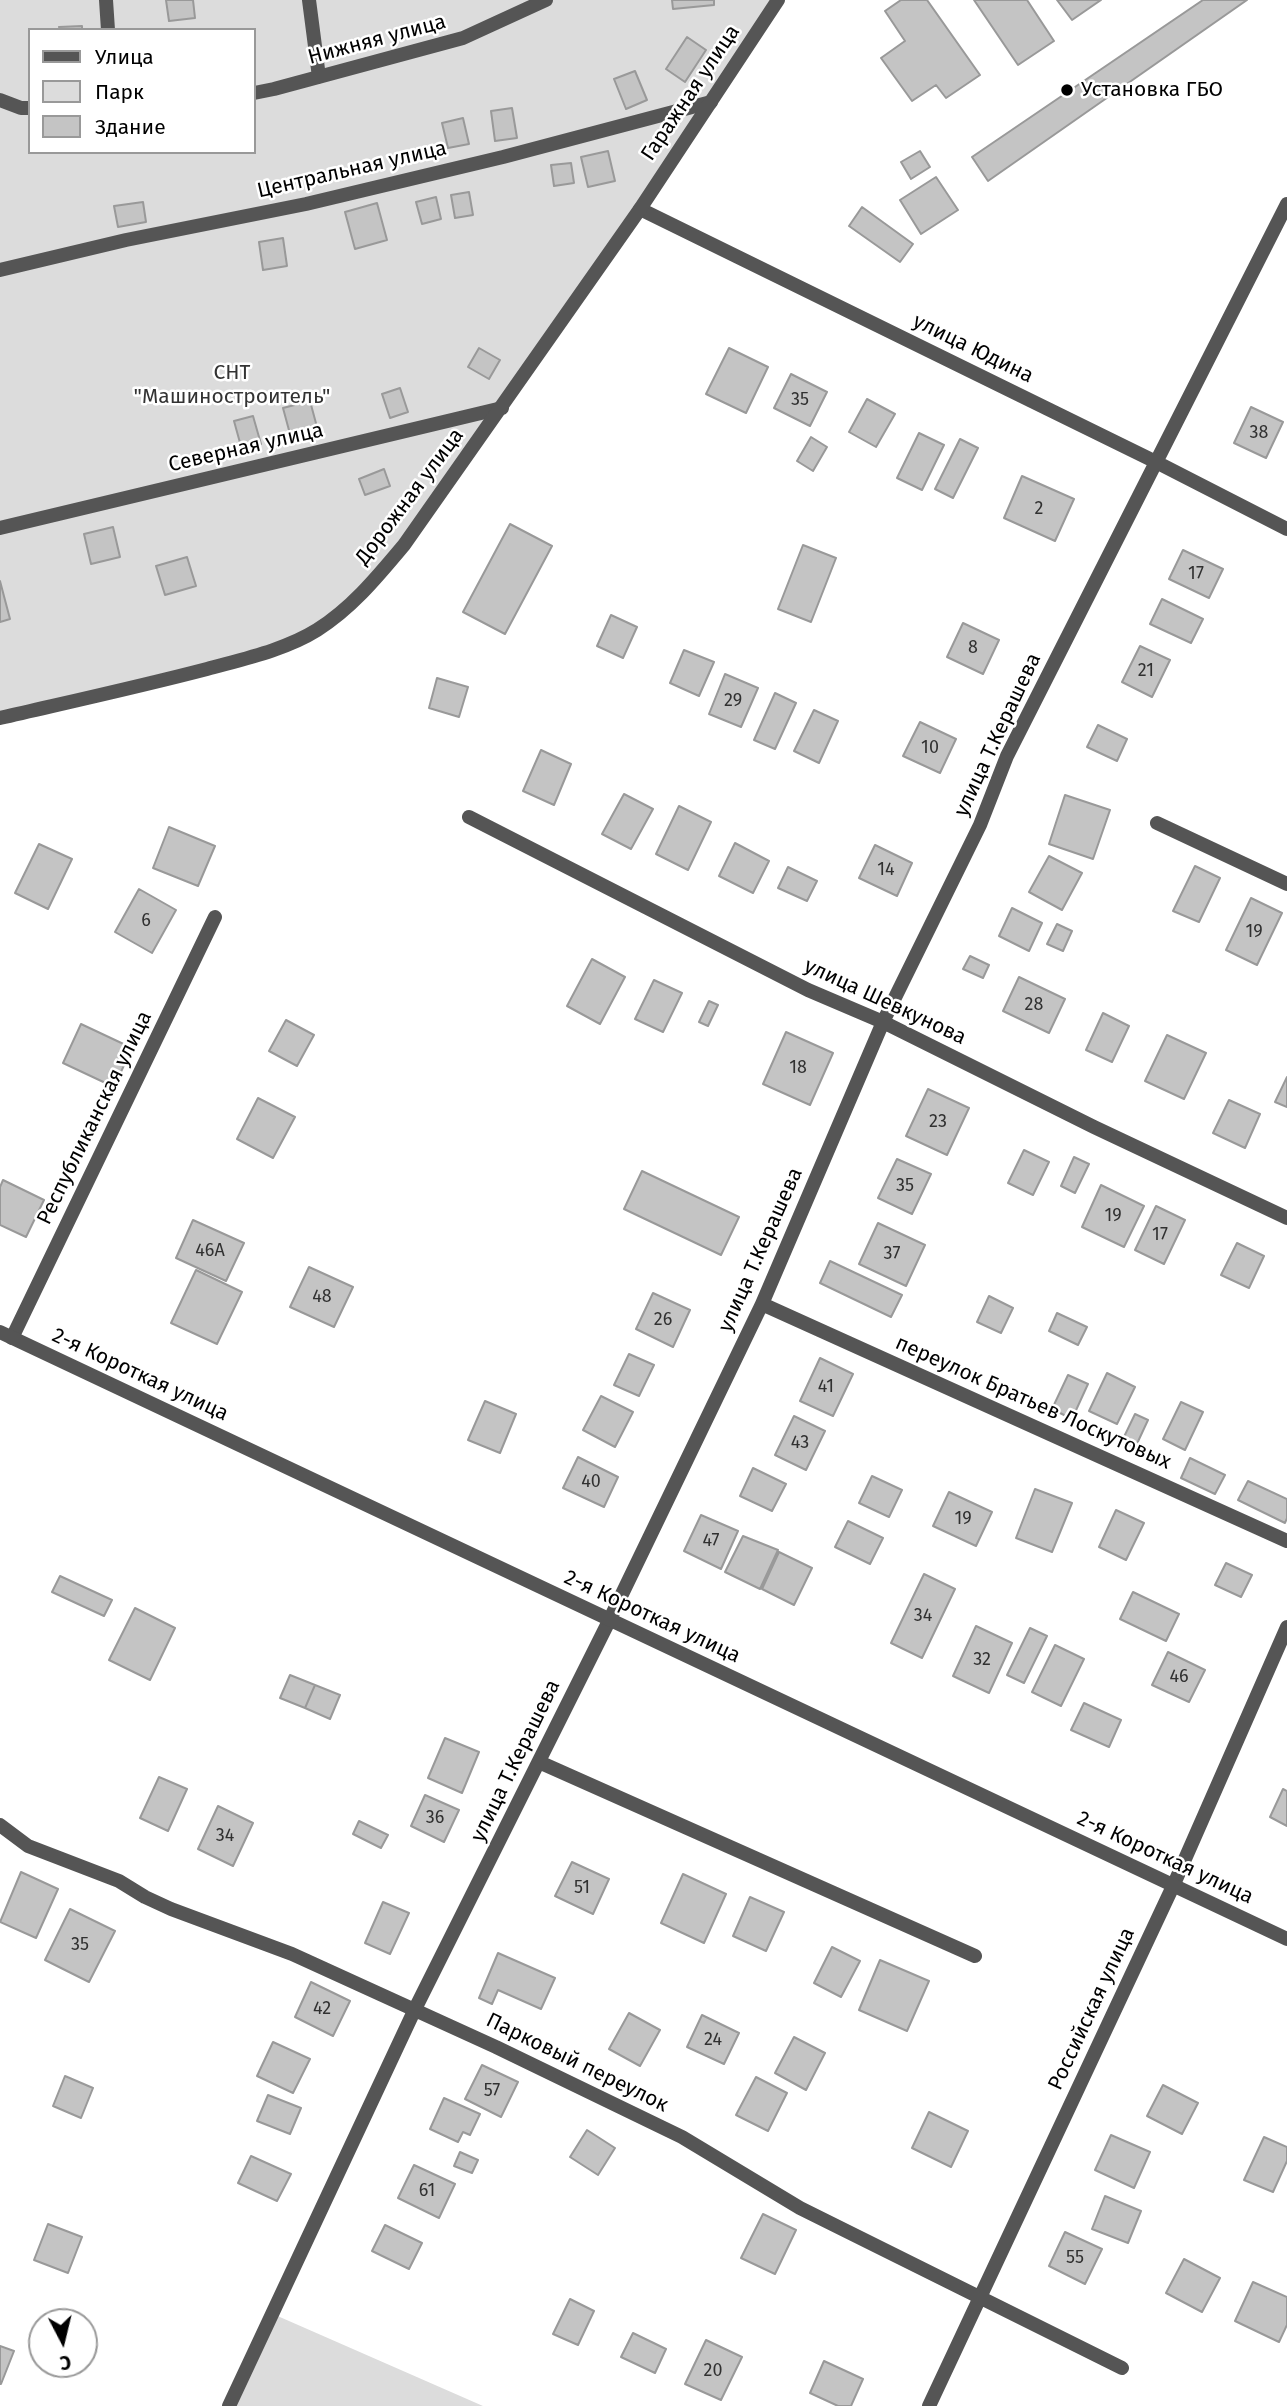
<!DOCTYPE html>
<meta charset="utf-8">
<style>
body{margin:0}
#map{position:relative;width:1287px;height:2406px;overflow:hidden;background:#fff;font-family:"Fira Sans",sans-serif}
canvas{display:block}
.legend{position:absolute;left:28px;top:28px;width:228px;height:126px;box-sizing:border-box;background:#fff;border:2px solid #999;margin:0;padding:9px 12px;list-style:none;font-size:21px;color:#000}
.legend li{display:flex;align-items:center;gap:14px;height:35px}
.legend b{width:35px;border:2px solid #999}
.north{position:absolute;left:28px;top:2308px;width:70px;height:70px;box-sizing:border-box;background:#fff;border:2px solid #999;border-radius:50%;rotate:173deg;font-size:19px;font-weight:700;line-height:28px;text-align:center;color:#000}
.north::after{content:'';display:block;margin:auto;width:24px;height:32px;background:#000;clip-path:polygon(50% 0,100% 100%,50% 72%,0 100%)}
</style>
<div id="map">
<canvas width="1287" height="2406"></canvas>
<ul class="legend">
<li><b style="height:9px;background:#555"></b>Улица</li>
<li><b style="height:19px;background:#dcdcdc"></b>Парк</li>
<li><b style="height:19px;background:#c4c4c4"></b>Здание</li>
</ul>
<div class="north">С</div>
</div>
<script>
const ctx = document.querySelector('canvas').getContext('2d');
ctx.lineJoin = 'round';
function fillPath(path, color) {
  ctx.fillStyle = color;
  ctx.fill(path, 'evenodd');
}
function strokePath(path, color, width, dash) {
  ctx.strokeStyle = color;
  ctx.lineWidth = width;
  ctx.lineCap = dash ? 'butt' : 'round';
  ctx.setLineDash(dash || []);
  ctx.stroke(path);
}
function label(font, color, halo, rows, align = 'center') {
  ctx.font = font + ' "Fira Sans",sans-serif';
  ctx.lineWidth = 5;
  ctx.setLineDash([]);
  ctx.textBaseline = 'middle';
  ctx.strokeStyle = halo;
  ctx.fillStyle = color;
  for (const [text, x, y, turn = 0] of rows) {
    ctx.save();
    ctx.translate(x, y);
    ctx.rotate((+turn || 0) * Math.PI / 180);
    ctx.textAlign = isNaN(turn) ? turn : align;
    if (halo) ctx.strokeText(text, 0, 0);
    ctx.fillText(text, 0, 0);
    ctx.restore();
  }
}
fillPath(new Path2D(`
 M0,0H778L371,585L295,641L0,718ZM30,30H254V152H30Z
 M273,2314L483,2406H229Z`), '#dcdcdc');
const building = new Path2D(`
 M166,0H193L195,18L169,21Z
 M672,0H714V5L673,9Z
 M901,0H927L980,75L946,98L936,85L912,101L881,58L905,41L885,11Z
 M974,0H1027L1054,41L1018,65Z
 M1057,0H1101L1072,20Z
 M1203,0H1247L988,181L972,157Z
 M82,26V30H60L59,27Z
 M687,37L706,50L685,82L666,69Z
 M635,71L647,100L626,109L614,79Z
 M512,108L517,138L495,141L491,111Z
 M463,118L469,144L448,148L442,123Z
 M608,151L615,181L588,187L581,157Z
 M920,151L930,167L911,179L901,162Z
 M571,163L574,183L554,186L551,165Z
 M936,177L958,210L921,234L900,200Z
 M469,192L473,215L455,218L451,195Z
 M436,197L441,219L422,224L416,202Z
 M143,202L146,222L118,227L114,206Z
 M377,203L387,240L355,249L345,212Z
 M862,207L913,244L900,262L849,226Z
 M283,238L287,266L263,270L259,242Z
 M479,348L500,360L489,379L468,367Z
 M729,348L768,367L746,413L706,394Z
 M791,374L827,392L810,426L774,408Z
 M400,388L408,412L390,418L382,394Z
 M867,399L895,414L876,447L849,432Z
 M310,401L317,427L290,434L283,408Z
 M1251,407L1283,422L1266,458L1234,443Z
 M253,416L261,444L242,450L234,421Z
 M919,433L944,445L922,490L897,478Z
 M811,437L827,447L813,471L797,461Z
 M960,439L978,448L953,498L935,489Z
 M384,469L390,486L365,495L359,479Z
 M1022,476L1074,499L1055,541L1004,518Z
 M510,524L552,546L505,634L463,612Z
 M113,527L120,557L91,564L84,534Z
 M803,545L836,558L811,622L778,609Z
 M1183,550L1223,569L1209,598L1169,579Z
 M187,557L196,586L165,595L156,566Z
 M0,581L10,619L0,622Z
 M1162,599L1203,619L1191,643L1150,624Z
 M611,615L637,627L623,658L597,646Z
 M963,623L999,640L983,674L947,657Z
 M1140,646L1170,660L1152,697L1122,682Z
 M684,650L714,662L699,696L670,683Z
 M725,674L758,688L741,727L709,714Z
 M437,678L468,687L459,717L429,708Z
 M775,693L796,703L775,749L754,740Z
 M814,710L838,721L819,763L794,751Z
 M920,722L956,739L940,773L903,756Z
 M1098,725L1127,739L1117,761L1087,747Z
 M541,750L571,764L554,805L523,791Z
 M624,794L653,809L631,849L602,834Z
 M1065,795L1110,810L1093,859L1049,844Z
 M679,806L711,822L688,870L656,854Z
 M169,827L215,846L198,886L153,868Z
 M735,843L769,861L753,893L719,876Z
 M39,844L72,859L48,909L15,893Z
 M875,845L912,863L897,896L859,878Z
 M1049,856L1082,873L1062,910L1029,892Z
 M1195,866L1220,878L1199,922L1173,911Z
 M788,867L817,881L807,901L778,888Z
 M139,889L176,910L152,953L115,932Z
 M1251,898L1282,913L1257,965L1226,950Z
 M1012,908L1042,923L1029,951L999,936Z
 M1057,924L1072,931L1063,951L1047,944Z
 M970,956L989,965L983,978L963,969Z
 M592,959L625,977L600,1024L567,1006Z
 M1019,977L1065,999L1049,1033L1003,1011Z
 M654,980L682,993L663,1032L635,1019Z
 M709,1001L718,1005L708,1026L699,1022Z
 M1103,1013L1129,1026L1112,1062L1086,1050Z
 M286,1020L314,1035L297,1066L269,1051Z
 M81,1024L132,1048L114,1087L63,1063Z
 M786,1032L833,1053L810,1105L763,1084Z
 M1167,1035L1206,1053L1184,1099L1145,1081Z
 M1287,1077V1107L1275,1102Z
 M928,1089L969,1108L947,1155L906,1136Z
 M258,1098L295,1117L273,1158L237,1139Z
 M1229,1100L1260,1114L1245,1148L1213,1133Z
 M1024,1150L1049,1162L1033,1195L1008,1183Z
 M1074,1157L1089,1164L1075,1193L1061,1186Z
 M897,1159L931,1174L912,1214L878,1198Z
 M642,1171L739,1217L721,1255L624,1209Z
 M3,1180L44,1200L26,1237L0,1225V1187Z
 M1101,1185L1144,1206L1124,1247L1082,1227Z
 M1156,1206L1185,1220L1164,1264L1135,1250Z
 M193,1220L244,1243L226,1281L176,1258Z
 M878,1223L925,1245L906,1286L859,1264Z
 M1237,1243L1264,1256L1249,1288L1221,1275Z
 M830,1261L902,1295L891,1317L820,1283Z
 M309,1267L353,1287L334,1327L290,1307Z
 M196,1270L242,1292L217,1344L171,1323Z
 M653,1293L690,1310L673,1347L636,1329Z
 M989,1296L1013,1308L1001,1333L977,1322Z
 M1057,1313L1087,1327L1078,1345L1049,1331Z
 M629,1354L654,1365L639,1396L614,1385Z
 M820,1358L853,1374L833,1416L800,1401Z
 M1107,1373L1135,1387L1117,1424L1089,1411Z
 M1068,1375L1088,1384L1072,1419L1052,1409Z
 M601,1396L633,1412L615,1447L583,1430Z
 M485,1401L516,1414L500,1453L468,1440Z
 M1181,1402L1203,1412L1185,1450L1163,1439Z
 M1135,1414L1148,1420L1135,1448L1122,1441Z
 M794,1416L825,1431L806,1470L775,1455Z
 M578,1457L618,1477L604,1507L563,1488Z
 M1190,1458L1225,1475L1215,1494L1181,1478Z
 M753,1468L786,1484L772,1511L740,1496Z
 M872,1476L902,1490L889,1517L859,1503Z
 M1248,1481L1287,1499V1518L1285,1523L1238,1500Z
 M1035,1489L1072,1503L1052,1552L1016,1538Z
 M949,1492L992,1512L976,1546L933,1526Z
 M1116,1510L1144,1523L1126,1560L1099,1547Z
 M701,1515L738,1531L721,1569L684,1551Z
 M848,1521L883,1538L870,1564L835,1547Z
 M743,1536L778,1550L760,1589L725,1572Z
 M779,1552L812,1568L794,1605L762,1589Z
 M1226,1563L1252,1575L1241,1597L1215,1585Z
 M924,1574L955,1589L922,1658L891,1643Z
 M60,1576L112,1600L104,1616L52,1592Z
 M1133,1592L1179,1614L1166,1641L1120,1619Z
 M135,1608L175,1628L150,1680L109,1660Z
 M976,1626L1012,1643L989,1693L953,1676Z
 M1030,1628L1047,1636L1024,1683L1007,1675Z
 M1055,1645L1084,1659L1061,1706L1032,1692Z
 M1168,1652L1205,1670L1189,1702L1152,1685Z
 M290,1675L315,1685L305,1708L280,1698Z
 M315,1685L340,1695L330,1719L305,1708Z
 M1084,1703L1121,1720L1109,1747L1071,1730Z
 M445,1738L479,1752L462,1793L428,1778Z
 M159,1777L187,1789L168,1831L140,1818Z
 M1283,1789L1287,1791V1826L1270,1817Z
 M425,1795L459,1810L444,1842L411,1826Z
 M218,1806L253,1823L233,1866L198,1849Z
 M359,1821L388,1835L381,1848L353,1834Z
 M572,1862L609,1879L593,1914L555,1896Z
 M21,1872L58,1889L36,1938L0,1922Z
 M683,1874L726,1894L704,1943L661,1923Z
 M750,1897L784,1912L766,1951L733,1936Z
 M383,1902L409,1913L390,1954L365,1943Z
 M70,1909L115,1931L89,1982L45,1960Z
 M832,1947L860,1961L841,1997L814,1983Z
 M498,1953L555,1978L541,2009L498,1990L492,2004L479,1998Z
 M880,1960L929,1981L907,2031L859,2010Z
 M311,1982L350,2001L333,2036L295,2017Z
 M629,2013L660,2030L640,2066L609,2049Z
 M702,2015L739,2033L724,2064L687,2047Z
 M794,2037L825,2053L806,2090L775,2073Z
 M273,2042L310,2059L293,2093L257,2076Z
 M482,2065L518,2082L501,2117L465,2099Z
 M65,2076L93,2088L81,2118L53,2106Z
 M756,2077L787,2093L768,2131L736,2115Z
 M1163,2085L1198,2103L1182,2134L1147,2116Z
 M268,2095L301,2108L290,2134L257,2121Z
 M444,2098L480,2114L470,2135L463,2132L458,2142L430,2129Z
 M929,2112L968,2131L951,2167L912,2148Z
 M587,2130L615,2148L598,2175L570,2157Z
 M1111,2135L1150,2152L1134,2188L1095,2170Z
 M1264,2137L1287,2147V2161L1273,2192L1244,2180Z
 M460,2152L478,2160L472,2173L454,2166Z
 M251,2156L291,2174L277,2201L238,2183Z
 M414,2165L455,2184L439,2218L398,2198Z
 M1105,2196L1141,2211L1128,2243L1092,2229Z
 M763,2214L796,2230L775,2274L741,2258Z
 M48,2224L82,2237L68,2273L34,2260Z
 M385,2225L422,2243L409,2269L372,2251Z
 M1065,2232L1102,2249L1085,2284L1049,2266Z
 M1184,2259L1220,2278L1202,2312L1166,2293Z
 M1253,2282L1287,2297V2325L1279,2342L1235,2321Z
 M570,2299L594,2311L578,2345L553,2334Z
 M633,2333L666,2349L655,2373L621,2357Z
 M706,2340L742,2357L721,2400L685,2384Z
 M0,2346L14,2351L1,2384H0Z
 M824,2361L863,2379L851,2406H838L810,2393Z`);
fillPath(building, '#c4c4c4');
strokePath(building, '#999', 2);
strokePath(new Path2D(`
 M106,0L108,30
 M309,0L319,77
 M254,93L274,89L463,38L546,0
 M0,100L21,108H30
 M640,209L1156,462L1287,529
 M0,270L126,240L306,204L503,157L711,102
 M0,528L502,408
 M469,817L808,990L883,1022L1094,1127L1287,1218
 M1157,823L1287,884
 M762,1304L1287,1541
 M12,1338L215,917
 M539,1762L975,1956
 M0,1825L28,1846L119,1881L145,1897L171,1909L292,1954L496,2047L682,2137L800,2208L1122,2368
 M229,2406L415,2009L609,1621L762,1304L883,1022L980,825L1007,756L1287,204
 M929,2406L1174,1884L1287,1627`), '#555', 14);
strokePath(new Path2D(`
 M0,718C69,702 138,687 207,669C243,659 285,650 317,630C352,608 378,576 404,545L640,209L778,0
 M0,1332L1287,1939`), '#555', 14);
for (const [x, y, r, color] of [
 [1067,90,7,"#000"]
]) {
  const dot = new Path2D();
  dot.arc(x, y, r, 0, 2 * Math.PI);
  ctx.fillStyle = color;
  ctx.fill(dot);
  strokePath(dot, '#fff', 2.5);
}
label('18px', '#313131', null, [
 ["35",800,400],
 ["38",1259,433],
 ["2",1039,509],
 ["17",1196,574],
 ["8",973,648],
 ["21",1146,671],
 ["29",733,701],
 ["10",930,748],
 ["14",886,870],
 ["6",146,921],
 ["19",1254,932],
 ["28",1034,1005],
 ["18",798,1068],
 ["23",938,1122],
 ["35",905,1186],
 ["19",1113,1216],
 ["17",1160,1235],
 ["46А",210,1251],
 ["37",892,1254],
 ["48",322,1297],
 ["26",663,1320],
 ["41",826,1387],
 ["43",800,1443],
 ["40",591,1482],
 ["19",963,1519],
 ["47",711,1541],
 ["34",923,1616],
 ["32",982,1660],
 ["46",1179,1677],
 ["36",435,1818],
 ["34",225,1836],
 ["51",582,1888],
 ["35",80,1945],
 ["42",322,2009],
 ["24",713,2040],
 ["57",492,2091],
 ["61",427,2191],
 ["55",1075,2258],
 ["20",713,2371]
]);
label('21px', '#000', '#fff', [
 ["Нижняя улица",377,40,-15],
 ["Гаражная улица",691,93,-56],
 ["Центральная улица",352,170,-13],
 ["улица Юдина",973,349,26],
 ["Северная улица",246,448,-13],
 ["Дорожная улица",410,497,-53],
 ["улица Т.Керашева",998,735,-65],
 ["улица Шевкунова",885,1002,25],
 ["Республиканская улица",95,1118,-64],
 ["улица Т.Керашева",761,1250,-66],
 ["2-я Короткая улица",140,1375,25],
 ["переулок Братьев Лоскутовых",1033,1403,24],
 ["2-я Короткая улица",652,1617,25],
 ["улица Т.Керашева",516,1761,-64],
 ["2-я Короткая улица",1165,1858,25],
 ["Российская улица",1092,2009,-65],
 ["Парковый переулок",577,2063,26]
]);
label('21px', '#000', '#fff', [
 ["Установка ГБО",1081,90]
], 'left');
label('21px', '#333', '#fff', [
 ["СНТ",232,373],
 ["\"Машиностроитель\"",232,397]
]);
</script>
